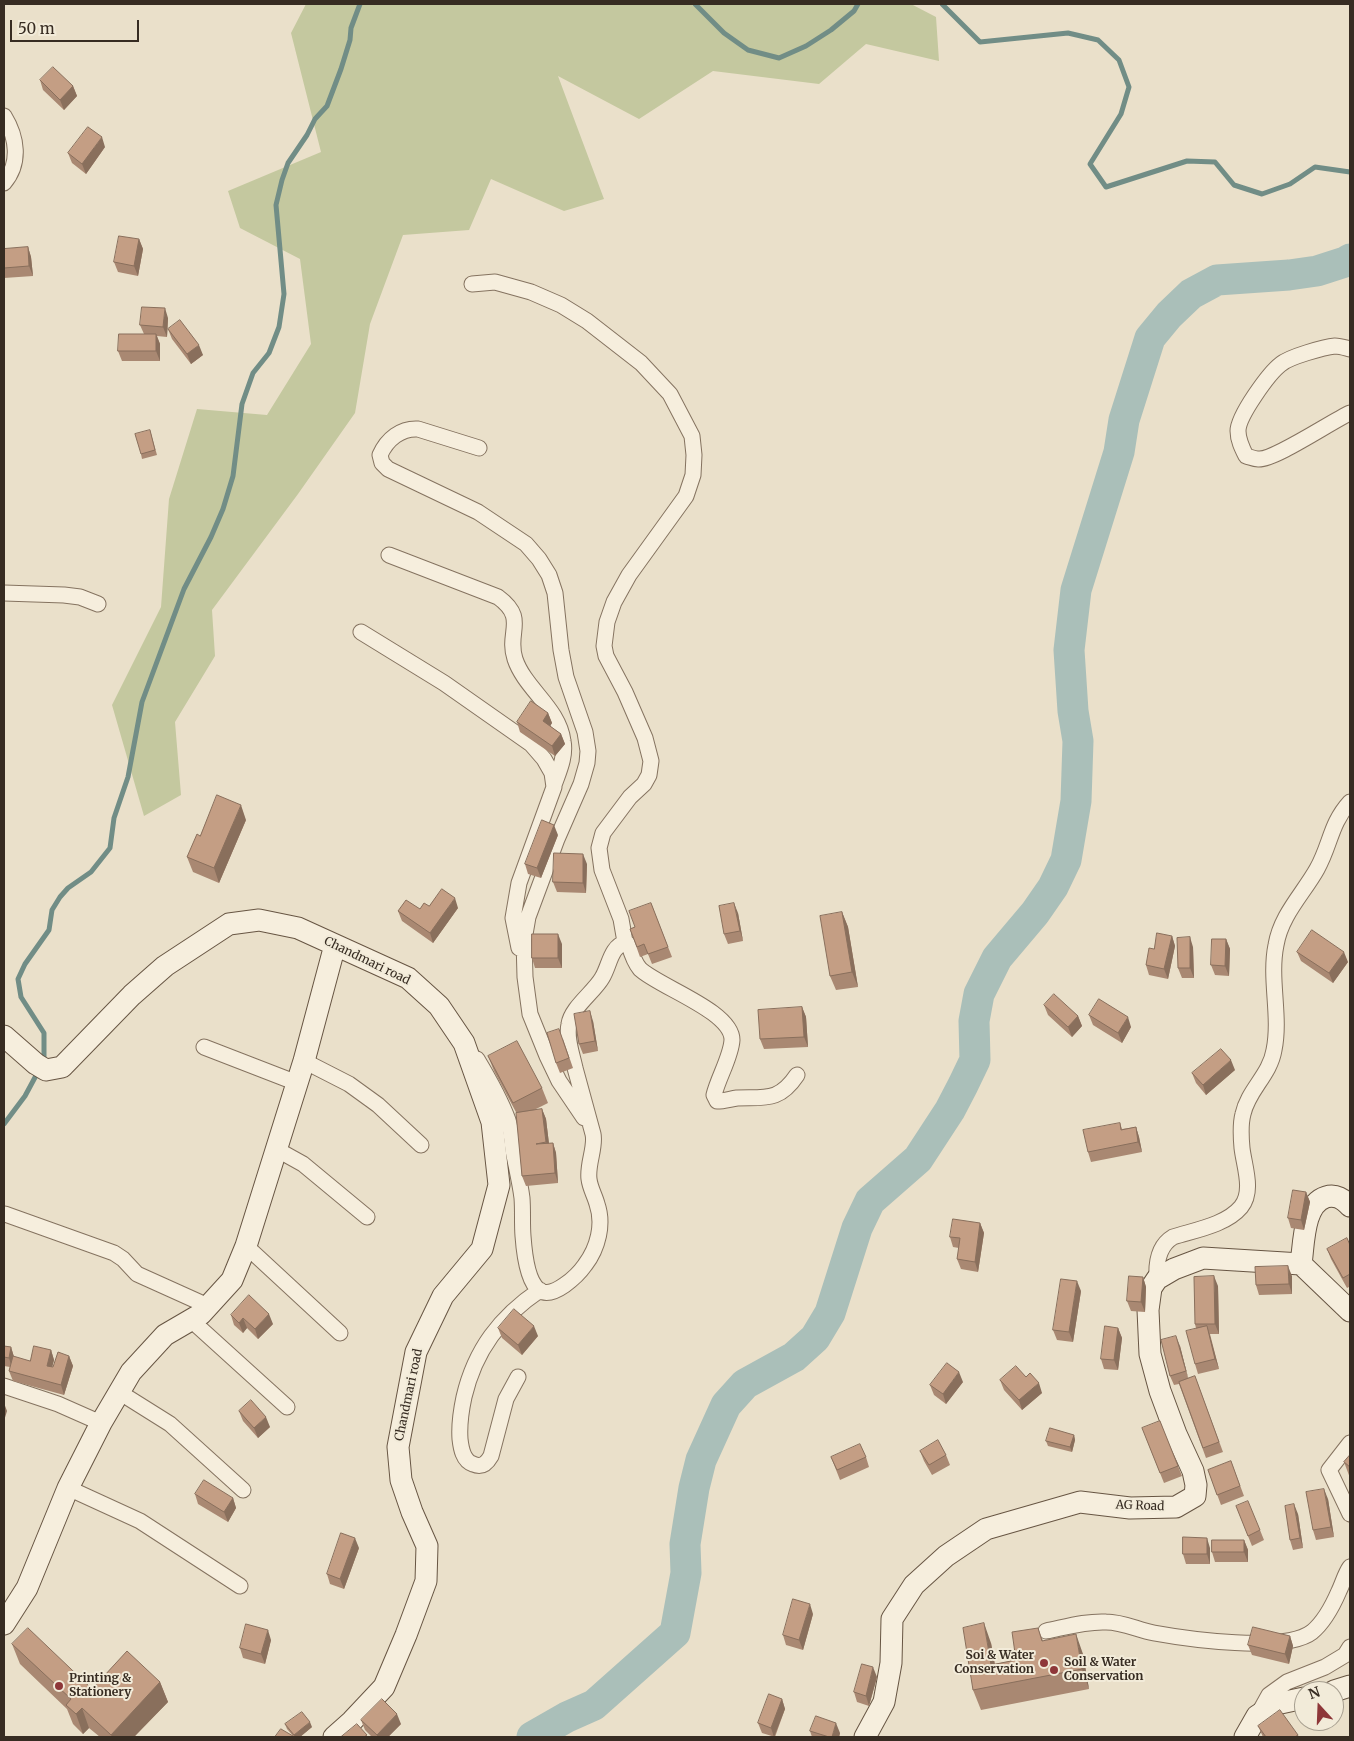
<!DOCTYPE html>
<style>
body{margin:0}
#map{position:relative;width:1354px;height:1741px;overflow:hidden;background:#eae0ca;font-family:Merriweather,serif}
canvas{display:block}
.frame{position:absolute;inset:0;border:5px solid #372c22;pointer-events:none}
.north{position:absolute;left:1294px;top:1681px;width:50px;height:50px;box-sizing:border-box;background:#f2ebd9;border:1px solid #a79f90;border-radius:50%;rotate:340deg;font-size:14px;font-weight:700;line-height:20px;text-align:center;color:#372c22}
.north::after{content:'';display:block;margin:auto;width:18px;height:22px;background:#8e3739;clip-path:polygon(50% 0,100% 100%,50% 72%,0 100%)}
.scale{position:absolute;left:10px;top:20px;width:129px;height:22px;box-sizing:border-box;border:2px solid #372c22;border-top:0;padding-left:6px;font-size:15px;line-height:18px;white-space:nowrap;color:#372c22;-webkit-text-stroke:4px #f2ebd9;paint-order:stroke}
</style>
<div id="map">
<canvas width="1354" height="1741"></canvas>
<div class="frame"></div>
<div class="north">N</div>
<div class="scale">50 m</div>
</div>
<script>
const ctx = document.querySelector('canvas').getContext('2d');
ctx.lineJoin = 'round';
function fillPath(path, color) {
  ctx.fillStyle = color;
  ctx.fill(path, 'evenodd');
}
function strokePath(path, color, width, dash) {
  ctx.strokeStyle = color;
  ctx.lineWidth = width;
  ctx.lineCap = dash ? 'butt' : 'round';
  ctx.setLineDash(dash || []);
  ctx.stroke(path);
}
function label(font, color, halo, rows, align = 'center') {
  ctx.font = font + ' Merriweather,serif';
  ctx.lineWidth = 4;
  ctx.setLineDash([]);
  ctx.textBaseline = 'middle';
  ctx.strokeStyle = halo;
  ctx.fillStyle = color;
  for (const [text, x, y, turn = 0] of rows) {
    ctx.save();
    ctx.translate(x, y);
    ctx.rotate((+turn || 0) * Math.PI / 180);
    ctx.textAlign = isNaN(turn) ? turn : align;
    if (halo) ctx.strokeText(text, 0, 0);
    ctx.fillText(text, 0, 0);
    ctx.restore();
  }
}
fillPath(new Path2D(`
 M306,4H911L936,17L939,61L866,44L819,84L713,71L639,119L558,76L604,199L564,211L491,179L469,230L403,235L370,324L355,413L298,494L212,610L215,656L175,722L181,795L144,816L112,705L161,607L169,499L197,409L267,415L311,344L300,259L240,228L228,191L321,152L291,33Z`), '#c4c89f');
strokePath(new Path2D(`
 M695,4L724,33L748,50L779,58L806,46L831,30L854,11L858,4
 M942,4L980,42L1068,33L1098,40L1119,60L1129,87L1121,114L1090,164L1106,187L1187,161L1215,162L1234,185L1262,194L1290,184L1315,167L1350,172
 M42,1062L44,1060V1033L21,997L18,979L25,964L49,930L52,910L60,897L68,888L91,872L110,848L114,818L128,777L142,702L184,589L211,537L223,509L233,476L242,404L253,373L269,353L279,327L284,294L276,205L282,180L288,163L307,135L315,119L327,106L341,69L350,40L351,28L360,4
 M4,1124L25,1096L39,1070`), '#718d86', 5);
strokePath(new Path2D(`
 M532,1737L567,1717L594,1705L675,1633L686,1573L685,1544L694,1488L701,1460L726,1405L745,1384L794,1357L815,1338L830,1313L857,1228L870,1201L918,1159L950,1110L963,1085L975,1060L974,1021L979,994L997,958L1035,913L1053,887L1066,860L1076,801L1078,741L1073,711L1069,650L1076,590L1119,452L1124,420L1150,338L1169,315L1191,294L1217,280L1289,275L1317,271L1345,262L1350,259`), '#aabfb9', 31);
const street = new Path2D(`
 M4,116C17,137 21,163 4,183
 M472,284L495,282L531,292L561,305L587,321L641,363L670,394L692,436L694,455L693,475L686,496L629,575L614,602L607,622L604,646L606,656L625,692L645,738L651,761L649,775L644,784L630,797L603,833L599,848L602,870L621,919L625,942
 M1350,349C1346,348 1340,346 1335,346C1324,347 1289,357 1281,364C1269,373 1238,416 1238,431C1238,440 1242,448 1246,456C1250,457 1254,459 1258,459C1273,461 1332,421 1350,413
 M479,448L418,429C401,428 387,439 380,455L382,463L388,469L478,512L526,544L539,559L549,575L555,593L561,650L566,677L585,732L588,751L587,763L581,784L557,839L528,917L524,940L525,977L530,1014L547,1056L559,1081L584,1118
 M389,555L498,597C528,619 506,632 515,659C525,689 559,708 563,741C566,756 559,771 554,785
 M4,593L64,595L80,597L98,604
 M361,632L444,683L531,744L544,759L552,773L554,787L519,883L513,918L519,948
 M204,1047L297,1083
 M477,1059C489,1079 500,1098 508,1120C511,1129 512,1140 513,1150C516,1166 520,1182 522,1198C523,1211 522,1224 523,1236C524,1250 527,1281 539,1290C553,1300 578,1275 585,1265C598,1248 604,1224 597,1204C595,1196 590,1188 589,1179C587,1164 596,1147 593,1134C587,1112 581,1090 575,1068C572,1054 566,1038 569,1024C571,1008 594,992 602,978C610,965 610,947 626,942L629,945C631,952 635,963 640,969C659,987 732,1011 732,1040C731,1057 718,1078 714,1095L717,1101C724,1101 730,1099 737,1098C765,1097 779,1102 797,1075
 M304,1061L349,1084L378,1105L421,1145
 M276,1149L303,1164L367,1217
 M5,1214L114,1253L123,1259L137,1274L208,1306
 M246,1246L340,1333
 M1157,1279C1156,1263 1158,1246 1173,1237C1195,1230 1226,1225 1241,1207C1254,1191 1244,1166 1242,1148C1241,1137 1240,1125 1243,1114C1248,1090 1270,1075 1274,1050C1281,1016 1269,979 1276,945C1281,915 1303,894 1317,869C1331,844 1330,824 1350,802
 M191,1320L287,1407
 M518,1377L506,1399L491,1456C487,1463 482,1468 473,1464C463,1461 461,1448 460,1439C459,1425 461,1411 464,1397C475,1350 500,1317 540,1290
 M4,1386L58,1404L101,1423
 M119,1392L170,1424L243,1490
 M1350,1443L1329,1470L1350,1514
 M68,1488L140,1521L240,1586
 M1046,1631C1066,1627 1086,1621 1106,1622C1123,1622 1138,1630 1154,1633C1187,1639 1285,1653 1312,1632C1324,1622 1333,1605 1339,1591C1343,1583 1345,1574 1350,1567
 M1259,1713L1269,1695L1287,1682L1325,1667L1345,1655L1350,1647`);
const secondary = new Path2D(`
 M4,1036L36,1064L46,1070L62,1067L132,995L165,966L229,924L259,920L298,928L408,978L439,1006L464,1043L492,1122L499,1185L482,1249L443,1296L416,1352L398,1447L401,1480L412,1512L427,1546L426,1581L406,1635L384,1687L352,1721L334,1737
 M1301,1264C1304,1244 1303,1204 1326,1197C1336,1194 1343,1199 1350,1206
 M4,1624L27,1588L68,1488L101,1423L131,1372L165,1335L201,1314L232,1280L246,1246L304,1061L335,945
 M1334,1691L1350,1686
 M865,1737L884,1702L891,1663L892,1619L914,1585L946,1556L986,1529L1080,1502L1130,1508L1176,1507L1195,1496L1196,1485L1193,1471L1176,1434L1160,1391L1150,1354L1148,1310L1151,1288L1157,1279L1174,1269L1203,1258L1301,1264L1350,1311
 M1245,1737L1257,1716L1276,1704L1304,1698`);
strokePath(street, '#857360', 17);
strokePath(secondary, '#675543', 23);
strokePath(street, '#f6eedd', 15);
strokePath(secondary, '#f6eedd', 21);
fillPath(new Path2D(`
 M40,80L73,86L77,96L64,110L43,90Z
 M105,147L86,174L72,163L68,153Z
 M139,239L143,249L138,276L118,272L114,262Z
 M28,247L31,257L33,276L4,278V249Z
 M168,318L167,337L157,336L160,344V361H122L118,351L144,334L140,325Z
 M168,329L203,355L191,364L172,339Z
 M150,430L157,455L142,459L141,454Z
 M548,713L552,723L550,726L561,734L565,744L555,756L520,732L517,722Z
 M246,820L219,883L193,872L187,857L200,836Z
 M558,835L541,878L528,874L525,864Z
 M587,864L586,893L557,892L553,882Z
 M651,903L672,957L652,964L648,954L640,957L630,929L635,927Z
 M429,906L458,908L433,943L402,921L398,911L420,909Z
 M842,912L848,927L858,987L836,990L830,976Z
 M738,913L743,941L728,944L724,934Z
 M1172,936L1175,946L1168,979L1149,975L1146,965L1154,949Z
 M1226,939L1230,949L1229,976L1215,975L1211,965Z
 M562,944V968H535L532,958Z
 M1193,947L1194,978H1182L1178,968Z
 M1297,952L1348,962L1333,983L1301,961Z
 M1044,1005L1078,1016L1082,1026L1072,1037L1048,1015Z
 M802,1007L806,1017L808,1047L764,1049L760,1039Z
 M1089,1015L1131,1027L1122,1043L1093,1025Z
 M593,1021L598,1051L583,1054L579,1044Z
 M563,1039L573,1068L560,1073L556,1063Z
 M488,1056L542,1088L548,1103L534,1110L542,1109L546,1119L549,1144L553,1143L556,1153L558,1183L526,1186L522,1176L517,1114L494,1071Z
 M1235,1070L1206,1095L1196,1083L1192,1073Z
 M1120,1123L1122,1129L1136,1127L1139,1137L1142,1152L1091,1162L1088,1152Z
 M1306,1192L1310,1202L1304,1230L1291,1228L1288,1218Z
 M980,1223L984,1233L978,1272L961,1269L957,1259L959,1248L953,1247L950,1237Z
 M1350,1245V1290L1349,1287L1347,1288L1331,1259L1327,1249Z
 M1292,1276V1294L1259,1295L1256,1285Z
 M1143,1277L1146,1287L1145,1312L1131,1311L1127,1301Z
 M1218,1286L1219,1334H1210L1219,1369L1198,1374L1195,1364L1196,1328L1195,1324Z
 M1081,1291L1073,1342L1057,1340L1053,1330Z
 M231,1315L273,1324L258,1339L247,1328L243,1333L234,1325Z
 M498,1328L538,1336L522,1355L502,1338Z
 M1118,1328L1122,1338L1118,1370L1104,1369L1101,1359Z
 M4,1346L11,1347L14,1357L30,1361L51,1350L54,1360L52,1367H53L69,1356L73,1366L64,1395L13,1381L9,1371L10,1367L4,1366Z
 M1180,1346L1188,1378L1195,1376L1223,1452L1206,1458L1179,1384L1174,1385L1170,1376Z
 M1026,1377L1042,1393L1022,1410L1004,1390L1000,1380Z
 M963,1382L946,1404L934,1395L930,1385Z
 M239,1411L270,1427L258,1438L243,1421Z
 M1074,1435L1075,1440L1072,1452L1048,1446L1046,1441Z
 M1146,1438L1178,1466L1182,1476L1164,1483Z
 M920,1451L946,1455L950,1465L932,1475L924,1461Z
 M1350,1455V1478L1344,1462Z
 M831,1457H866L869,1467L840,1480Z
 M1231,1461L1244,1496L1221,1505L1208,1470Z
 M195,1494L233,1498L236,1508L228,1522L198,1504Z
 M1328,1499L1334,1537L1316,1540L1313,1530Z
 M1236,1506L1260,1530L1264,1540L1252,1546Z
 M1298,1514L1303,1548L1293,1550L1290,1540Z
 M1244,1540L1248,1550V1562H1215L1212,1552Z
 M359,1548L344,1589L330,1584L327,1574Z
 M1210,1548V1564H1186L1183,1554Z
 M813,1614L803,1650L786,1645L783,1635Z
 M1038,1628L1043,1641L1083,1654L1089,1689L981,1710L973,1690L991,1643L995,1664L1016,1660Z
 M1290,1636L1293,1646L1289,1664L1252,1655L1248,1645Z
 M271,1640L265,1664L243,1658L240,1648Z
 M12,1644L92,1689L160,1682L168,1702L134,1737H100L89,1728L83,1734L73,1724L67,1709L20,1664Z
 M877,1677L869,1706L857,1702L854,1692Z
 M782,1699L785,1709L775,1737L762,1733L758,1723Z
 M361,1720L401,1724L388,1737H372L365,1730Z
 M285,1724L312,1727L300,1737H294L287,1729Z
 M1258,1726L1298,1735L1299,1737H1263Z
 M810,1731L840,1733L839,1737H812Z`), '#a98872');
fillPath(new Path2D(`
 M73,86L77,96L64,110L60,100Z
 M102,137L105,147L86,174L82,164Z
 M139,239L143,249L138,276L134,266Z
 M28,247L31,257L33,276L29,266Z
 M165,308L168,318L167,337L163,327Z
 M156,334L160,344V361L156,351Z
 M199,345L203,355L191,364L187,354Z
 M548,713L552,723L547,731L543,721Z
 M561,734L565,744L555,756L552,746Z
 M241,805L246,820L219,883L214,868Z
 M554,825L558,835L541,878L537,868Z
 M583,854L587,864L586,893L583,883Z
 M455,898L458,908L433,943L430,933Z
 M734,903L738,913L743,941L740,931Z
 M842,912L848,927L858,987L852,972Z
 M558,934L562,944V968L558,958Z
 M1172,936L1175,946L1168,979L1164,969Z
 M1190,937L1193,947L1194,978L1190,968Z
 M1226,939L1230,949L1229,976L1225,966Z
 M1344,952L1348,962L1333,983L1329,973Z
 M802,1007L806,1017L808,1047L804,1037Z
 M590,1011L593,1021L598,1051L595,1041Z
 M1078,1016L1082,1026L1072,1037L1068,1027Z
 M1128,1017L1131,1027L1122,1043L1118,1033Z
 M1231,1060L1235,1070L1206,1095L1203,1085Z
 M542,1109L546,1119L550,1152L546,1142Z
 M1136,1127L1139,1137L1142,1152L1138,1142Z
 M553,1143L556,1153L558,1183L555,1173Z
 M1306,1192L1310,1202L1304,1230L1301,1220Z
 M980,1223L984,1233L978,1272L975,1262Z
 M1288,1266L1292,1276V1294L1289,1284Z
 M1214,1276L1218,1286L1219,1334L1215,1324Z
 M1143,1277L1146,1287L1145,1312L1141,1302Z
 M1077,1281L1081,1291L1073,1342L1069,1332Z
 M269,1314L273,1324L258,1339L255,1329Z
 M243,1318L247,1328L243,1333L239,1323Z
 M534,1326L538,1336L522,1355L518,1345Z
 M1207,1326L1210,1336L1219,1369L1215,1359Z
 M1118,1328L1122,1338L1118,1370L1114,1360Z
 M1176,1336L1180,1346L1189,1381L1186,1371Z
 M11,1347L14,1357L12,1368L9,1358Z
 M51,1350L54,1360L50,1376L47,1366Z
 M69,1356L73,1366L64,1395L61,1385Z
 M959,1372L963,1382L946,1404L943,1394Z
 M1039,1383L1042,1393L1022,1410L1019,1400Z
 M4,1403L7,1411L4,1421Z
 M266,1417L270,1427L258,1438L254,1428Z
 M1074,1435L1075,1440L1072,1452L1070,1447Z
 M1324,1489L1328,1499L1334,1537L1331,1527Z
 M233,1498L236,1508L228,1522L224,1512Z
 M1294,1504L1298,1514L1303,1548L1300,1538Z
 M355,1538L359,1548L344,1589L340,1579Z
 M1207,1538L1210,1548V1564L1207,1554Z
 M1244,1540L1248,1550V1562L1244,1552Z
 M810,1604L813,1614L803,1650L799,1640Z
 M984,1623L991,1643L998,1684L991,1665Z
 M268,1630L271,1640L265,1664L261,1654Z
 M1076,1634L1083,1654L1089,1689L1082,1669Z
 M1290,1636L1293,1646L1289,1664L1285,1654Z
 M873,1667L877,1677L869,1706L866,1696Z
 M160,1682L168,1702L134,1737H112L111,1735Z
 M782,1699L785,1709L774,1737L771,1728Z
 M82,1708L89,1728L83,1734L76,1714Z
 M397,1714L401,1724L388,1737H377V1735Z
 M310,1722L312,1727L300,1737H295L294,1735Z
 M836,1723L840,1733L839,1737H832Z`), '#896f5c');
const building = new Path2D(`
 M53,67L73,86L60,100L40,80Z
 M88,127L102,137L82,164L68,153Z
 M119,236L139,239L134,266L114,262Z
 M28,247L29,266L4,268V249Z
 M142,307L165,308L163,327L140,325Z
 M180,320L199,345L187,354L168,329Z
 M119,334H156V351H118Z
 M150,430L155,450L141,454L135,434Z
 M531,701L548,713L543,721L561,734L552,746L517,722Z
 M217,795L241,805L214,868L187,857L197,834L200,836Z
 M542,820L554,825L537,868L525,864Z
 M554,853L583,854V883L553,882Z
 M442,889L455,898L430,933L398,911L406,900L420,909L424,903L429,906Z
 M651,903L668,947L648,954L644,944L637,947L630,929L635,927L629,911Z
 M734,903L740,931L724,934L719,906Z
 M842,912L852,972L830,976L820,916Z
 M1312,930L1344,952L1329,973L1297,952Z
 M1157,933L1172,936L1164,969L1146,965L1149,948L1154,949Z
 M532,934H558V958H532Z
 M1190,937V968H1178L1177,938Z
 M1212,939H1226L1225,966L1211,965Z
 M1054,994L1078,1016L1068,1027L1044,1005Z
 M1099,999L1128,1017L1118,1033L1089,1015Z
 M802,1007L804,1037L760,1039L758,1010Z
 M590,1011L595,1041L579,1044L574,1014Z
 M559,1029L569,1058L556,1063L547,1033Z
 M517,1041L542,1088L513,1103L488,1056Z
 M1221,1049L1231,1060L1203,1085L1192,1073Z
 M542,1109L546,1142L536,1144L553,1143L555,1173L522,1176L516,1113Z
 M1120,1123L1121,1130L1136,1127L1138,1142L1088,1152L1083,1130Z
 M1293,1190L1306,1192L1301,1220L1288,1218Z
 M953,1219L980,1223L975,1262L957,1259L960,1238L950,1237Z
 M1347,1238L1350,1245V1274L1343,1278L1327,1249Z
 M1288,1266L1289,1284L1256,1285L1255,1267Z
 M1129,1276L1143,1277L1141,1302L1127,1301Z
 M1214,1276L1215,1324H1195L1194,1277Z
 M1061,1279L1077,1281L1069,1332L1053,1330Z
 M249,1295L269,1314L255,1329L243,1318L239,1323L231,1315Z
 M514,1309L534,1326L518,1345L498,1328Z
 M1105,1326L1118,1328L1114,1360L1101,1359Z
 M1207,1326L1215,1359L1195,1364L1186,1331Z
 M1176,1336L1186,1371L1170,1376L1161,1340Z
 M4,1346L11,1347L9,1358L4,1357Z
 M34,1346L51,1350L47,1366L53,1367L58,1352L69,1356L61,1385L9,1371L13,1356L30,1361Z
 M947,1363L959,1372L943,1394L930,1385Z
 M1016,1366L1026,1377L1030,1373L1039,1383L1019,1400L1000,1380Z
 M1195,1376L1219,1442L1203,1448L1179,1382Z
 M251,1400L266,1417L254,1428L239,1411Z
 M1160,1421L1178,1466L1160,1473L1142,1428Z
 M1050,1428L1074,1435L1070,1447L1046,1441Z
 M938,1440L946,1455L929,1465L920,1451Z
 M860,1444L866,1457L837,1470L831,1457Z
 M1350,1455V1467L1344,1462Z
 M1231,1461L1240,1486L1217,1495L1208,1470Z
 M204,1480L233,1498L224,1512L195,1494Z
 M1324,1489L1331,1527L1313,1530L1306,1492Z
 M1248,1501L1260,1530L1248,1536L1236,1506Z
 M1294,1504L1300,1538L1290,1540L1285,1506Z
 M341,1533L355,1538L340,1579L327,1574Z
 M1183,1537L1207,1538V1554H1183Z
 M1212,1540H1244V1552H1212Z
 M793,1599L810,1604L799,1640L783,1635Z
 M984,1623L991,1665L1016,1660L1012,1632L1038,1628L1042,1641L1076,1634L1082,1669L973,1690L963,1628Z
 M246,1624L268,1630L261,1654L240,1648Z
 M1253,1627L1290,1636L1285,1654L1248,1645Z
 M28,1628L92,1689L127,1651L160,1682L111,1735L82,1708L76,1714L66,1705L71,1699L12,1644Z
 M862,1664L873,1667L866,1696L854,1692Z
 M769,1694L782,1699L771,1728L758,1723Z
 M382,1699L397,1714L377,1735L361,1720Z
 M1280,1710L1298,1735L1295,1737H1266L1258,1726Z
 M302,1712L310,1722L294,1735L285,1724Z
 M816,1716L836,1723L832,1737H829L810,1731Z
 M357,1724L367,1735L364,1737H341Z
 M281,1729L293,1736L292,1737H275Z`);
fillPath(building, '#c49e84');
strokePath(building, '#896f5c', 1);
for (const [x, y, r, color] of [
 [1044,1663,5,"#8e3739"],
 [1054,1670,5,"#8e3739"],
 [59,1686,5,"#8e3739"]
]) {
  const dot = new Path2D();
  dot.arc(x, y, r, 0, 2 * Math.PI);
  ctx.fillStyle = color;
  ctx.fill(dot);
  strokePath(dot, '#f2ebd9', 2);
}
label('12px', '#372c22', '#f2ebd9', [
 ["Chandmari road",367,961,26],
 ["Chandmari road",409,1395,-78],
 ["AG Road",1140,1506,2]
]);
label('bold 12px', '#372c22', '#f2ebd9', [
 ["Soi & Water",1034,1656,"right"],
 ["Conservation",1034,1670,"right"],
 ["Soil & Water",1064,1663],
 ["Conservation",1064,1677],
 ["Printing &",69,1679],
 ["Stationery",69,1693]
], 'left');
</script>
